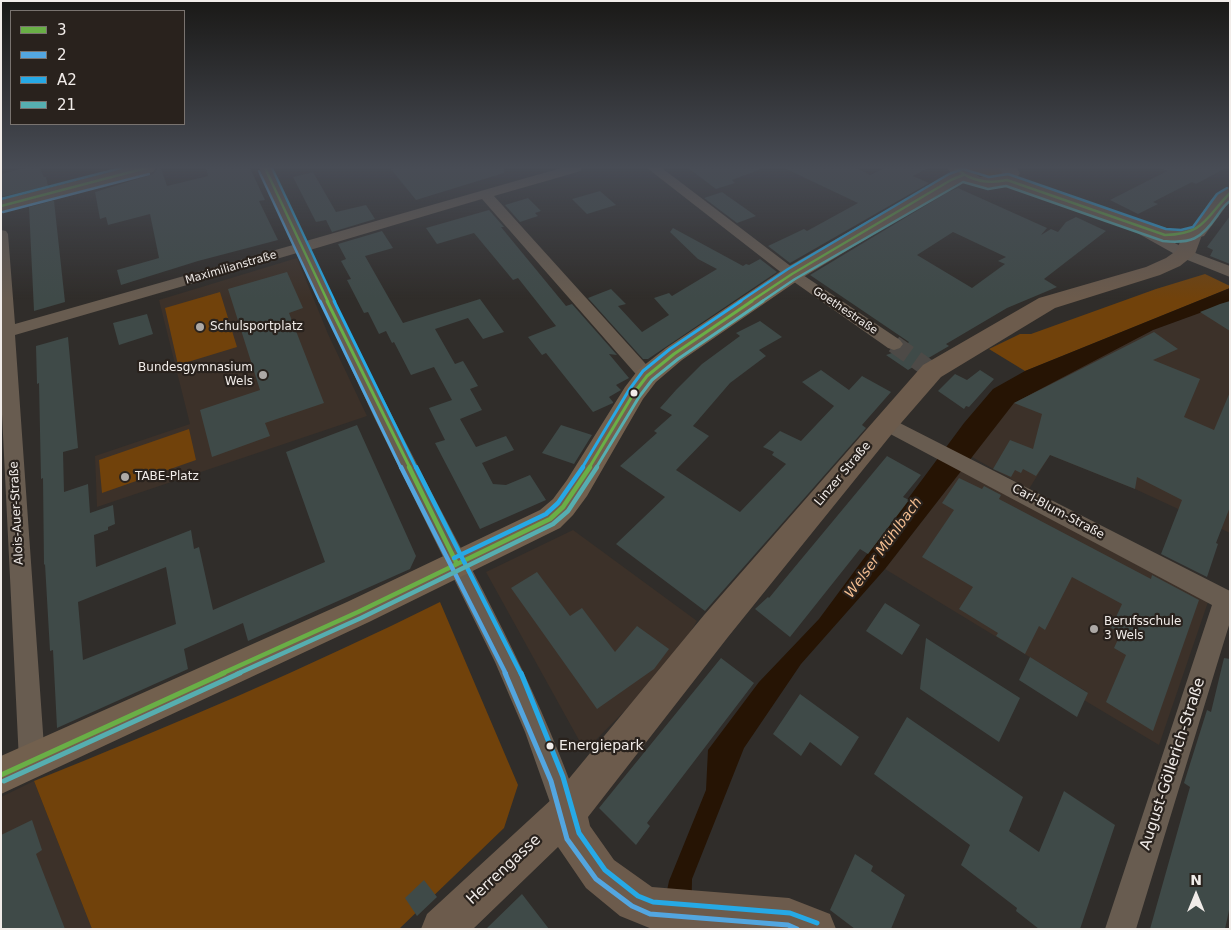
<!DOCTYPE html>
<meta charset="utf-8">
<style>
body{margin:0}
#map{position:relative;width:1231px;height:930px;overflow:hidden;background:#302d2a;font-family:"DejaVu Sans",sans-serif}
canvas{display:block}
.frame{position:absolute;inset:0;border:2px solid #f1ece9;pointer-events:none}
.legend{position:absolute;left:10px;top:10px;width:175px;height:115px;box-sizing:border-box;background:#29221d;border:1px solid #79736f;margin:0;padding:6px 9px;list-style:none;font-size:15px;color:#f1ece9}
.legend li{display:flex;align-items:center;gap:10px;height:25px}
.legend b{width:25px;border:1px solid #79736f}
.north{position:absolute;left:1171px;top:870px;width:50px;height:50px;-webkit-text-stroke:4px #29221d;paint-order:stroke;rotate:0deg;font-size:14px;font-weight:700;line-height:20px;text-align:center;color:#f1ece9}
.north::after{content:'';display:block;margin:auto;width:18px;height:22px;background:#f1ece9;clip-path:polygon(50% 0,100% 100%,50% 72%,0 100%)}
</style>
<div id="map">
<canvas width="1231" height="930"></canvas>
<div class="frame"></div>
<ul class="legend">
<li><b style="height:6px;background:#69af46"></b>3</li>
<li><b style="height:6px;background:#53a6e0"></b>2</li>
<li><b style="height:6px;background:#26a9e6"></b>A2</li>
<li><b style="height:6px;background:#56aeb0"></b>21</li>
</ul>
<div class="north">N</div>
</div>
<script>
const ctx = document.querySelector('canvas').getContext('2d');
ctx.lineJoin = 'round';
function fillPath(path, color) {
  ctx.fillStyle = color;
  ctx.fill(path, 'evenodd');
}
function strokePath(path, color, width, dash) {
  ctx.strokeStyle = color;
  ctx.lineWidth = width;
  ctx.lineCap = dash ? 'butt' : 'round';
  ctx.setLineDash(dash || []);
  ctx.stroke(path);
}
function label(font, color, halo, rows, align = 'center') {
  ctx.font = font + ' "DejaVu Sans",sans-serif';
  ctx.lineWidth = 4.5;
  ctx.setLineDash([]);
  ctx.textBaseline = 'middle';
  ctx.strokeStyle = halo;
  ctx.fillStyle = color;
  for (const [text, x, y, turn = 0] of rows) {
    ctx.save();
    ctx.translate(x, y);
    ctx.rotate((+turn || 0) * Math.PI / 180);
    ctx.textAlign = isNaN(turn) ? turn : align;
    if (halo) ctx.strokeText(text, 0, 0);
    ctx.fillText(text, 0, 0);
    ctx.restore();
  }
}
fillPath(new Path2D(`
 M297,258L328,334L367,416L97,507L95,456L190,424L159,300Z
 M1230,301V533L1135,489L1050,455L1029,489L965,453L1006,403L1153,330Z
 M961,471L1208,602L1159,745L1084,700L1087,692L885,569Z
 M573,530L697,621L670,665L585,751L486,572Z
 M34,781L92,929H1V797Z`), '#3c3129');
fillPath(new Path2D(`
 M965,168H1001L1003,173L1001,176C986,179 978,178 965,168Z
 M1205,274L1230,286V288L1025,371L989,349L1020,334H1031L1156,289Z
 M220,292L237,347L178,365L165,308Z
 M189,429L196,460L102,493L99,460Z
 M440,602L518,785L504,828L399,929H92L34,781C171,726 307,668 440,602Z`), '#71420b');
fillPath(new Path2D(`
 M1230,288V302L1153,330L1014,403L885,569L801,664L744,748L692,879L691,929H659L669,881L706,790L708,750L759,682L819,619L964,423L993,389L1025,371Z`), '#261404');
fillPath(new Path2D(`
 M24,168H40L44,177H46L48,186L1,197V174Z
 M158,168H161L167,186L208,176L206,168H250L265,200L259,201L278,240L198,261L121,285L117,270L159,258L150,214L108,225L106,217L100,219L95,192L153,174Z
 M390,168H504V173L416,200Z
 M688,168H759V170L732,180L735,183L716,189Z
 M784,168H857L870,175L884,168H928L913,176L929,183L790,263L768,246L804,229L807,231L858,203Z
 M1161,168H1226L1196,184L1192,182L1153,202L1158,204L1138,214L1110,200L1167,171Z
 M313,172L336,212L366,205L375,219L332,232L326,220L316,222L293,177Z
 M958,188L1047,228L1041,235L1051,229L1058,232L1066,222L1076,217L1106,231L1044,279L1057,287L1007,308L946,344L949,346L908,370L886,355L901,350L909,342L810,275L948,192ZM953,232L1006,257L998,261L1005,264L972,288L917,255Z
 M600,191L616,205L587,214L572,199Z
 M722,192L756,216L737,223L704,198Z
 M528,198L541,211L535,213L538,216L520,222L505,205Z
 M51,201H54L65,302L34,311L29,207Z
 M489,210L504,227H501L566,306L572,304L617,355L609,354L629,378L616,385L621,390L609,397L613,402V403L593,412L546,353L542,355L528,337L556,326L518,278L513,280L474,233L437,244L426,228Z
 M1230,216V264L1210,256L1213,250L1207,247Z
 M673,228L743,266L746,264L749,265L760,259L777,272L648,359H643L588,298L611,289L626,304L618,306L642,332L669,315L654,298L669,293L672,296L717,269L698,259L670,232Z
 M382,231L393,248L365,256L403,323L480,299L504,332L483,339L468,318L435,329L455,364L463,361L478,386L470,389L482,410L460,419L476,447L506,436L514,450L482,463L493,484L506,485L530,475L546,500L480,529L435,443L445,440L429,408L452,400L434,367L411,375L394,342L392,343L386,331L379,334L368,312L364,313L347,280L351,279L341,261L346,259L338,244Z
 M287,272L303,308L289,313L324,403L265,423L270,436L212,457L200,410L260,390L228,289Z
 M1230,301V331L1200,312L1220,304Z
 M147,314L153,334L119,345L113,323Z
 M760,321L782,337L759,350L766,356L730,383L693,426L709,436L676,470L740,512L786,464L772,455L774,452L763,447L780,431L801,441L834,406L802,382L821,370L849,390L862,376L891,392L862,425L866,428L705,611L616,544L665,497L620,466L657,433L654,431L672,415L660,408L676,390L702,364L740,336L736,333Z
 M1154,332L1178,349L1153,360L1200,379L1184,417L1214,430L1230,392V507L1216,543L1218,544L1207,577L1161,554L1182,500L1137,477L1135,489L1050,455L1036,476L1023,469L1021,473L1015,470L1011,477L993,469L1010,440L1033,449L1042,414L1014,403Z
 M68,337L78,448L63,452L64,492L88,484L90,513L113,505L115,524L108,527V530L94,535L96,567L191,530L194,549L199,547L213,610L325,562L286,452L357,425L416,556L410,569L248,641L243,623L184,649L188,669L57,728L53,650L50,651L45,564L44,565L43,478L41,479L39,383L37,384L36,346ZM166,567L176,624L83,660L78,602Z
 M980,370L994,379L969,407L966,406L964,409L938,391L955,374L967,380Z
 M561,425L592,435L574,464L542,453Z
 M887,456L921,475L903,497L909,500L868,554L860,549L790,637L755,609L768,597L769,598Z
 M959,478L982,489L984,486L1001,495L999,499L1151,579L1152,575L1199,600L1153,731L1106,702L1126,655L1114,648L1121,633L1111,628L1122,604L1072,577L1045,630L1039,626L1025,654L996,636L998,633L959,609L973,587L922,557L954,510L942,503Z
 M537,572L570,616L582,608L615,652L637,626L669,649L654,669L597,709L511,588Z
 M885,603L920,625L902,655L866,631Z
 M926,638L1020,698L999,742L920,689Z
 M1030,657L1088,693L1077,717L1019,680Z
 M721,658L754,683L647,823L650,826L636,845L599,808Z
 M1224,658L1230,659V906L1225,929H1150L1190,787L1184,783L1207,710L1211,712Z
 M800,694L859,737L841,766L810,742L801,756L773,734Z
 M907,717L1023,797L1009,831L1039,852L1064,791L1115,825L1080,929H1039L1016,911L1017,908L961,865L970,845L874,774Z
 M32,820L42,850L36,854L65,929H1V835Z
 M855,854L873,866L871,871L905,895L891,929H855L830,910Z
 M424,880L437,897L417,916L405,898Z
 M522,894L549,929H486Z`), '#3f4a48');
strokePath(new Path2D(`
 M894,344L932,371`), '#4d4a47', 18, [18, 9]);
fillPath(new Path2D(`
 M259,168H272L306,241L561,168H582L581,171L494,196L653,372L656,376L653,380L647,382L641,380L482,199L310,250C350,333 391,415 434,497C488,600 543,701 581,812L577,822L567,826L557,822L525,732L495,662L375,419L297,253L15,335L45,761L42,771L32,774L22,771L19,761L1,394V230L6,231L8,234L15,324L293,245Z
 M647,168H662L797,271L900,340L903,344L900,348L894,350L888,348L787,277Z
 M1135,222L1190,251L1230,266V277L1180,257L1130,229L1128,226L1130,223Z
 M886,416L1230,591V622L1136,929H1105L1212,605L879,428L876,423L879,418Z`), '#685c50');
fillPath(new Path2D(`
 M1192,229L1199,231L1202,235L1195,254L1180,266L1160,275L1055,308L941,377L895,430L728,637L588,817L590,826L614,860L652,887L789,898L830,914L836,929H652L620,916L586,888L558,847L473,929H421L427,914L553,798L704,615L923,365L1039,298L1146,267L1166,258L1176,251L1185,231Z`), '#6c5b4c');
fillPath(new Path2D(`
 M125,168H156L153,172L1,212V200Z
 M947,168H966L980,177L1000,176L1002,173L999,168H1017L1020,173L1017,178L1168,229C1174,230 1182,232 1188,229C1204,221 1205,194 1230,187V201L1204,236L1181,242L1158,239L1006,186L986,188L962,182L957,184L800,279L682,360L656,382L643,399L587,496L573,515L560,528L369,622L1,794V756L347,602L540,510L553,499L567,480L625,387L638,370L666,348L784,269L951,173Z`), '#72604e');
strokePath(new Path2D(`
 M265,168L328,302
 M956,168C971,182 988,184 1007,180L1165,235C1205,234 1205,218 1230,193
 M1,206L146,168
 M750,302L792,274L951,180L963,175`), '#69af46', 2.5);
strokePath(new Path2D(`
 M327,301L410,468
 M589,468L634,393L647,376L674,354L752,301`), '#69af46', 3);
strokePath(new Path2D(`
 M409,467L457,564
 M221,674L358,612L550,519L563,507L590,467`), '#69af46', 4.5);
strokePath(new Path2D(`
 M1,775L224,673`), '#69af46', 5);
strokePath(new Path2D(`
 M259,171L320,302
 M3,212L149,174`), '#53a6e0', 2.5);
strokePath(new Path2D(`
 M320,301L401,468`), '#53a6e0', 3);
strokePath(new Path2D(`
 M401,467L506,674`), '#53a6e0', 4.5);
strokePath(new Path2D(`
 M505,673L551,781L567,839L596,879L632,906L650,914L788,925L797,929`), '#53a6e0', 5);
strokePath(new Path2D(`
 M272,168L335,302
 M1,199L121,168
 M739,302L788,269L949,174L963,169L989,177L1008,174L1166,229L1181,230L1193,227L1217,194L1227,188`), '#26a9e6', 2.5);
strokePath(new Path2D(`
 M334,301L416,468
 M582,468L629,390L643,371L670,349L741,301`), '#26a9e6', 3);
strokePath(new Path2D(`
 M416,467L521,674
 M454,558L546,514L558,503L583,467`), '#26a9e6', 4.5);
strokePath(new Path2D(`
 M521,673L563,777L579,833L605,870L638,896L653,902L790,913L817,923`), '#26a9e6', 5);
strokePath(new Path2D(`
 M761,302L795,279L963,182L988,189L1006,186L1163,241C1191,244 1201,239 1217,216C1221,210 1224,205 1230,201`), '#56aeb0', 2.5);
strokePath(new Path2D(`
 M596,468L639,397L652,380L678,359L763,301`), '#56aeb0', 3);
strokePath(new Path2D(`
 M237,674L361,618L553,524L568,511L597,467`), '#56aeb0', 4.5);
strokePath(new Path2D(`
 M4,781L240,673`), '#56aeb0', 5);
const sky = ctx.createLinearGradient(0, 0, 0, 299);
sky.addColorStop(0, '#1a1917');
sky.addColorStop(0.56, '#484c55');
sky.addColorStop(1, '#484c5500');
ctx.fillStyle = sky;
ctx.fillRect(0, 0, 1231, 299);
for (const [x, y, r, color] of [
 [200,327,5,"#ada9a6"],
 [263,375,5,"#ada9a6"],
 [634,393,4.5,"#f1ece9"],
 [125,477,5,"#ada9a6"],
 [1094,629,5,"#ada9a6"],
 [550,746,4.5,"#f1ece9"]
]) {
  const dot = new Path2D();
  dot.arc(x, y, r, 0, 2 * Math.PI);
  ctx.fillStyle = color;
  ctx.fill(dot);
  strokePath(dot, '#29221d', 2);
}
label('11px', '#f1ece9', '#29221d', [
 ["Maximilianstraße",231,268,-16],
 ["Goethestraße",845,311,34]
]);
label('12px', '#f1ece9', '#29221d', [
 ["Schulsportplatz",210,327],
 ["Bundesgymnasium",253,368,"right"],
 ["Wels",253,382,"right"],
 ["TABE-Platz",135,477],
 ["Berufsschule",1104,622],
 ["3 Wels",1104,636]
], 'left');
label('12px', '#f1ece9', '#29221d', [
 ["Linzer Straße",843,474,-50],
 ["Carl-Blum-Straße",1058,512,28],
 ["Alois-Auer-Straße",17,513,-93]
]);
label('italic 14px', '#f3bd90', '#29221d', [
 ["Welser Mühlbach",884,548,-54]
]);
label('14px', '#f1ece9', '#29221d', [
 ["Energiepark",559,746]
], 'left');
label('15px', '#f1ece9', '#29221d', [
 ["August-Göllerich-Straße",1173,764,-72],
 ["Herrengasse",504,870,-43]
]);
</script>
